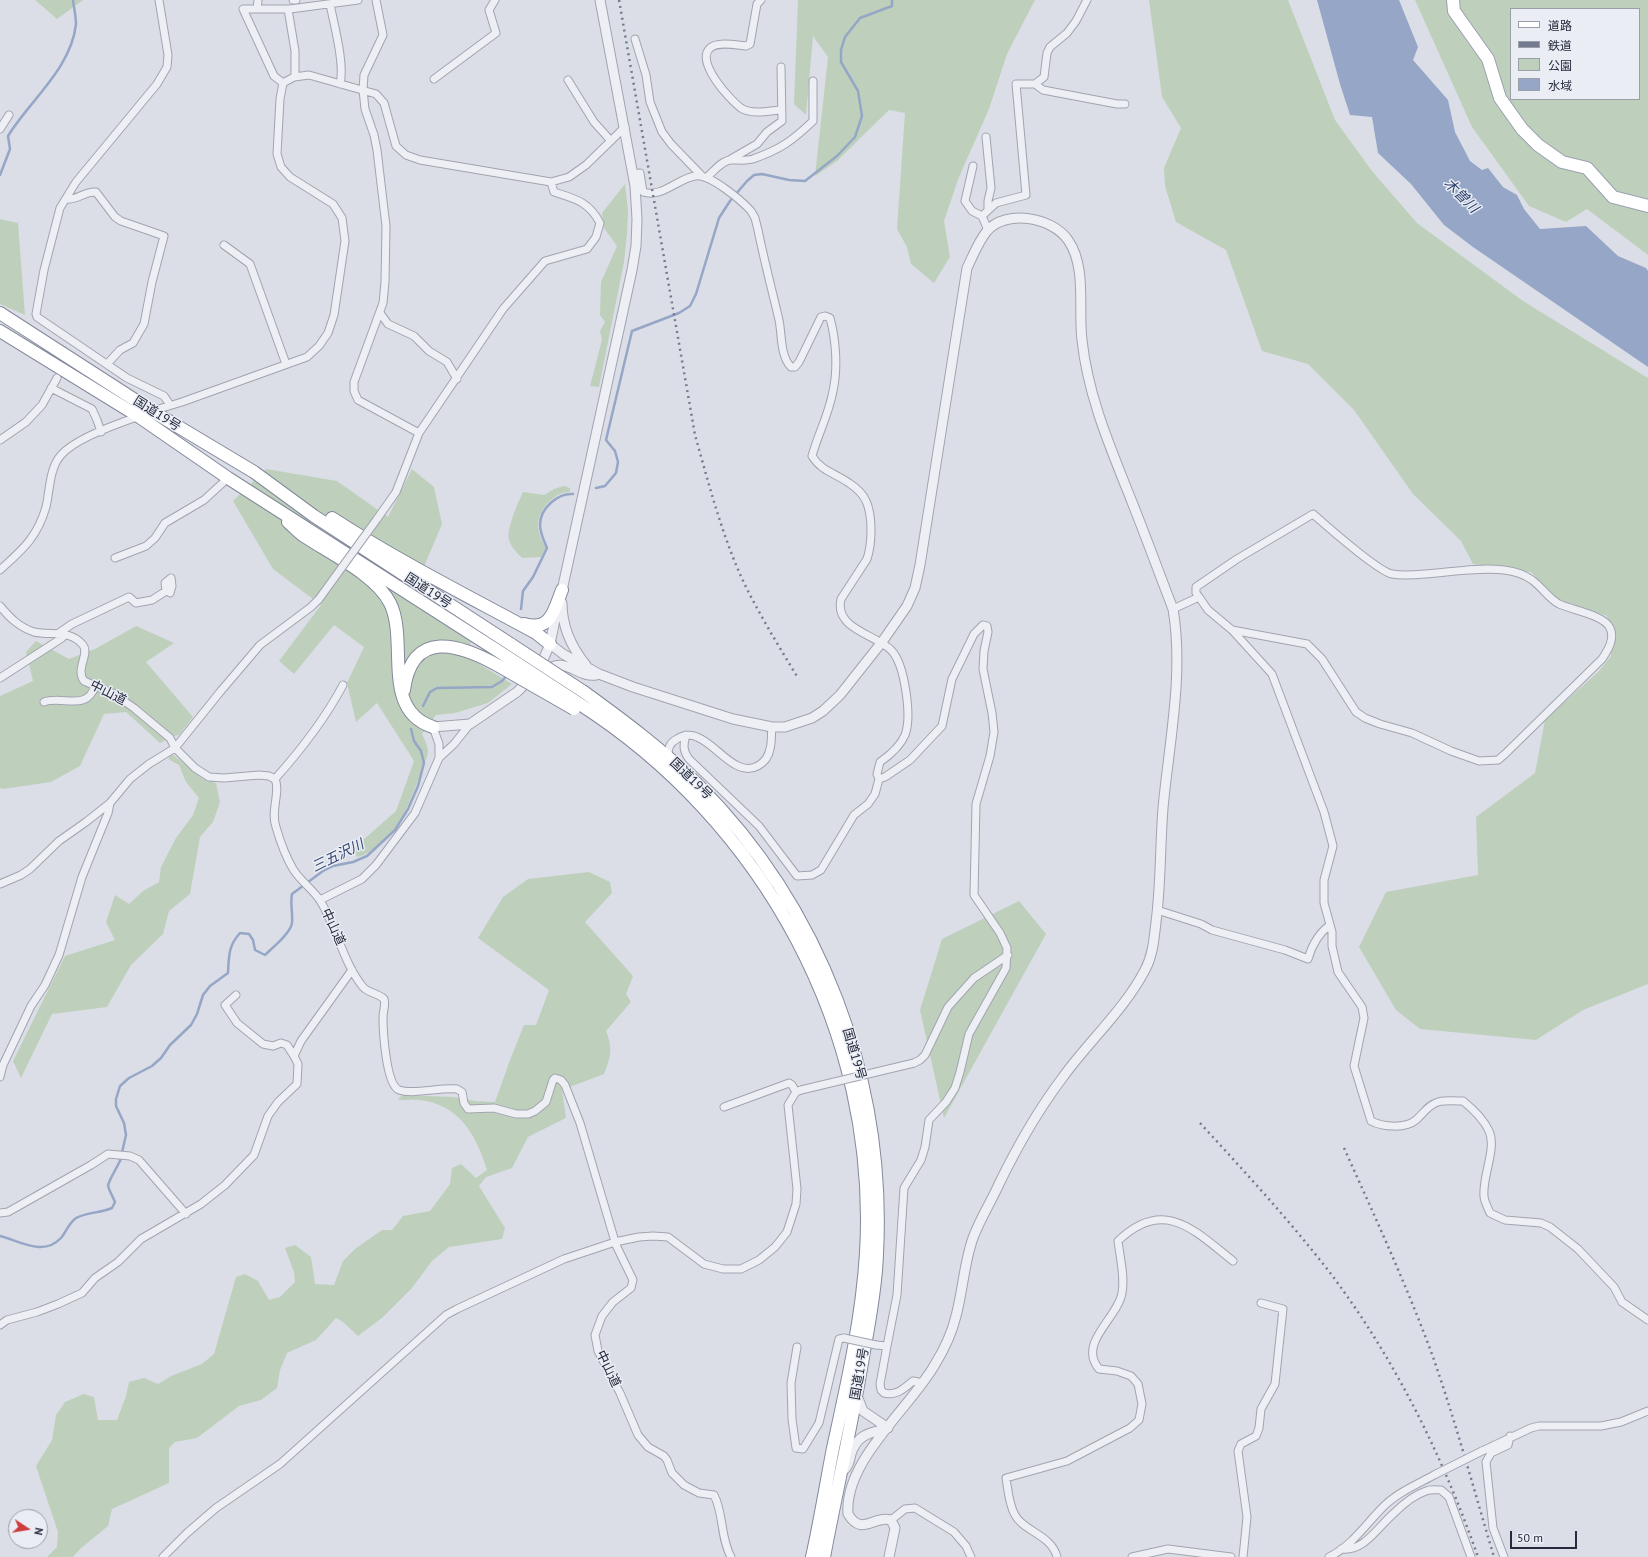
<!DOCTYPE html>
<meta charset="utf-8">
<style>
body{margin:0}
#map{position:relative;width:1648px;height:1557px;overflow:hidden;background:#dbdee6;font-family:"PT Sans","Noto Sans JP",sans-serif}
canvas{display:block}
.legend{position:absolute;left:1510px;top:8px;width:130px;height:92px;box-sizing:border-box;background:#eaedf4;border:1px solid #9b9faa;margin:0;padding:5px 7px;list-style:none;font-size:12px;color:#252a3c}
.legend li{display:flex;align-items:center;gap:8px;height:20px}
.legend b{width:20px;border:1px solid #9b9faa}
.north{position:absolute;left:8px;top:1509px;width:40px;height:40px;box-sizing:border-box;background:#eaedf4;border:1px solid #9b9faa;border-radius:50%;rotate:102deg;font-size:11px;font-weight:700;line-height:16px;text-align:center;color:#252a3c}
.north::after{content:'';display:block;margin:auto;width:14px;height:18px;background:#ce3d3e;clip-path:polygon(50% 0,100% 100%,50% 72%,0 100%)}
.scale{position:absolute;left:1510px;top:1531px;width:67px;height:18px;box-sizing:border-box;border:2px solid #252a3c;border-top:0;padding-left:5px;font-size:12px;line-height:14px;white-space:nowrap;color:#252a3c;-webkit-text-stroke:3px #eaedf4;paint-order:stroke}
</style>
<div id="map">
<canvas width="1648" height="1557"></canvas>
<ul class="legend">
<li><b style="height:5px;background:#fff"></b>道路</li>
<li><b style="height:5px;background:#757b8f"></b>鉄道</li>
<li><b style="height:11px;background:#bed0bc"></b>公園</li>
<li><b style="height:11px;background:#95a6c7"></b>水域</li>
</ul>
<div class="north">N</div>
<div class="scale">50 m</div>
</div>
<script>
const ctx = document.querySelector('canvas').getContext('2d');
ctx.lineJoin = 'round';
function fillPath(path, color) {
  ctx.fillStyle = color;
  ctx.fill(path, 'evenodd');
}
function strokePath(path, color, width, dash) {
  ctx.strokeStyle = color;
  ctx.lineWidth = width;
  ctx.lineCap = dash ? 'butt' : 'round';
  ctx.setLineDash(dash || []);
  ctx.stroke(path);
}
function label(font, color, halo, rows, align = 'center') {
  ctx.font = font + ' "PT Sans","Noto Sans JP",sans-serif';
  ctx.lineWidth = 3;
  ctx.setLineDash([]);
  ctx.textBaseline = 'middle';
  ctx.strokeStyle = halo;
  ctx.fillStyle = color;
  for (const [text, x, y, turn = 0] of rows) {
    ctx.save();
    ctx.translate(x, y);
    ctx.rotate((+turn || 0) * Math.PI / 180);
    ctx.textAlign = isNaN(turn) ? turn : align;
    if (halo) ctx.strokeText(text, 0, 0);
    ctx.fillText(text, 0, 0);
    ctx.restore();
  }
}
fillPath(new Path2D(`
 M35,0H83L57,19Z
 M798,0H1035L1007,54L989,109L959,177L944,221L950,257L934,283L911,264L907,247L897,229L905,113L889,110L837,161L815,176L828,57L813,36L806,115L794,104Z
 M1149,0H1288L1335,120L1372,171L1417,223L1523,301L1648,378V984L1583,1010L1536,1040L1420,1029L1396,1010L1359,947L1386,892L1478,875L1476,817L1535,773L1545,720L1599,671L1611,656L1607,616L1559,600L1531,572L1473,564L1461,541L1413,494L1354,410L1308,364L1262,351L1226,250L1176,222L1165,186L1164,168L1181,128L1162,97Z
 M1415,0H1648V255L1587,209L1566,222L1529,206L1472,127ZM1511,9H1639V99H1511Z
 M625,184L628,210L627,234L624,262L599,387L590,386L602,340L600,331L605,322L600,315L601,282L617,246L604,228L602,213Z
 M0,219L18,223L25,315L0,304Z
 M266,469L337,481L388,517L412,469L434,487L442,524L409,602L471,642L466,656L512,684L488,703L455,713L436,715L422,734C424,738 428,746 428,751C428,757 423,766 421,772C410,803 393,848 357,857L354,848L396,811L414,761L377,703L356,722L347,683L364,647L334,625L294,674L279,661L321,605L273,569L233,501Z
 M564,486L570,488V492C555,491 538,510 538,525C538,533 542,541 546,548L541,557L522,558C517,553 511,547 509,540C506,529 518,503 523,492L544,495L554,489Z
 M136,626L174,643L146,662L193,717L179,735L174,736L160,743L126,712L104,714L80,766L51,782L3,789L0,788V696L33,681L26,652L36,641L69,659L95,649Z
 M172,754L202,778L216,783L220,802L213,822L200,837L190,894L169,911L163,934L131,965L107,1007L52,1014L21,1078L13,1061L65,956L115,940L106,922L115,895L129,904L143,891L159,882L161,867L176,838L193,815L199,798L186,782L179,765L168,759Z
 M589,872L610,882L612,893L585,922L633,976L626,994L631,1002L606,1031C613,1048 611,1057 604,1074L562,1090L566,1118L528,1137L512,1168L486,1177L479,1186L505,1228L502,1239L449,1247L432,1261L412,1288L383,1317L358,1336L343,1322L336,1318L316,1340L287,1353L280,1370L277,1388L261,1400L239,1406L197,1438L175,1442L169,1448V1483L112,1509L108,1526L80,1549L73,1557H47L57,1547L58,1532L36,1466L52,1440L56,1415L65,1402L84,1394L94,1397L98,1420H117L126,1396L129,1382L144,1378L158,1384L171,1376L202,1364L214,1354L236,1277L245,1274L258,1281L269,1300L280,1297L295,1282L294,1272L285,1248L295,1245L311,1257L315,1284L334,1285L343,1261L355,1249L382,1230H392L403,1216L430,1211L450,1184L452,1168L461,1164L476,1178L487,1170C477,1138 462,1108 426,1101C417,1099 407,1100 398,1100L402,1095L453,1097L475,1101L495,1102L510,1060L524,1025H536L549,990L478,938L503,897L528,879Z
 M1019,901L1046,934L944,1118L920,1010L942,939Z`), '#bed0bc');
fillPath(new Path2D(`
 M1317,0H1399L1418,47L1413,60L1448,100L1455,132L1470,161L1482,170L1488,168L1503,187L1517,195L1524,209L1540,229L1586,226L1618,256L1646,268L1648,271V367L1473,247L1444,225L1411,184L1378,153L1372,117L1350,115L1340,84Z`), '#95a6c7');
strokePath(new Path2D(`
 M0,175L10,149L8,136C30,100 71,69 76,24C76,17 74,8 73,0
 M596,488L605,486L616,473L618,462L615,451L606,440L632,331L679,313L690,306L696,294L719,218L730,201L747,181L754,175L762,174L789,180L805,181L837,156L855,137L862,116L858,91L841,62V50L845,37L860,18L892,6V0
 M521,609L523,591L533,577L547,548C544,541 540,533 540,525C540,508 558,493 573,494
 M423,706L430,692L437,688L492,687L502,681L508,674
 M0,1236C20,1241 43,1257 61,1238C66,1232 69,1223 76,1218C87,1212 101,1213 112,1208L115,1202L109,1189L108,1185L111,1178L120,1161L126,1135L124,1123L116,1106V1099L120,1086L129,1078L152,1066L161,1058L170,1045L191,1025L197,1014L203,995L210,986L228,973C229,957 228,946 240,933L249,934L253,940L255,950L265,955C272,948 291,933 292,923C293,914 290,904 292,894L323,871L333,866L353,862L367,856L395,830L408,809L418,786L424,763L421,751L414,741L411,729`), '#95a6c7', 2.5);
strokePath(new Path2D(`
 M57,378L75,352`), '#b7bac4', 7, [7, 3.5]);
const minor = new Path2D(`
 M159,0L168,55L167,67L157,84L76,182L60,208L44,270L36,314L37,317L127,378L164,396L170,405
 M293,0H296
 M376,0L383,35L364,75L363,90L365,109L374,135L377,150L386,226L385,282L383,303L354,382V391L358,400L419,433
 M761,0L757,4L750,44L746,46C736,45 718,41 710,48C695,62 730,100 741,108C752,115 769,111 780,110
 M330,4C334,25 345,64 340,84
 M257,9L258,0
 M288,9L295,51V77
 M635,39L646,75L650,102L662,132L671,144L701,175
 M434,79L496,33L489,10L495,0
 M568,80L594,122L611,141
 M283,83L274,76L243,9H290L358,0
 M1035,84L1044,77L1047,53L1050,47L1067,33L1076,21L1087,0
 M0,129L9,115
 M986,137L991,188L988,201V209
 M731,159L757,144L767,132L782,121L781,67
 M973,166L965,201L972,211L982,216L996,203L1026,195L1016,84H1035L1043,90L1117,104H1125
 M633,174L640,173L643,192C662,198 677,179 695,176C709,173 741,200 751,211L755,218L758,230C764,260 772,290 779,320C782,334 780,356 791,367H795L799,362L821,317L825,316L830,318C836,340 838,368 833,391C829,414 818,434 812,456C821,471 835,473 849,483C855,487 863,494 866,501C873,516 872,544 867,559L841,599C834,629 875,634 891,650C905,664 912,717 905,735C900,747 890,755 880,762L877,774L879,779L885,777L910,760L942,726L952,679L974,634L983,625L987,626L988,632L984,651L983,669L992,713L994,732L990,756L976,804L974,895L1000,933L1007,948L1006,968L969,1034L960,1072L955,1088L946,1102L929,1120L925,1147L921,1160L904,1188L897,1295L887,1346
 M707,177C713,172 723,159 732,160C739,160 746,161 753,159C781,149 792,141 813,121V81
 M66,199C76,201 85,191 96,192L115,217L121,221L164,236L152,282L144,324L133,343L120,350L107,364
 M982,216L988,230
 M224,245L250,264L286,364
 M380,313L388,324L414,336L429,351L447,362L457,379
 M51,388L92,409L97,420L101,432
 M152,411L182,402L307,357L319,346L328,333L334,315L345,241L342,218L333,204L290,177L281,167L277,154L280,99L283,83L294,77L309,75L376,94L384,103L396,146L406,155L420,160L551,182L569,177L586,165L625,127
 M0,440L26,422L42,405L57,378
 M377,519L396,492L419,433L503,309L545,261L587,249L596,237L600,223C589,202 576,199 554,192L551,182
 M115,558L146,546L155,538L165,523L204,500L228,478
 M0,570C22,550 37,538 46,507C50,490 49,469 61,455C75,439 119,423 140,416
 M1199,597L1196,593V587L1237,559L1313,514C1327,526 1377,571 1392,574C1403,576 1414,575 1425,574C1451,572 1478,567 1504,570C1513,571 1524,574 1532,580C1542,587 1548,598 1559,604C1572,610 1604,615 1610,628C1615,639 1608,650 1602,659L1505,754L1498,760L1479,761L1451,751L1412,733L1380,724L1365,718L1356,712L1322,659L1307,644L1232,630
 M0,606C10,618 19,627 34,632C51,636 70,629 83,645C90,654 75,669 84,681L114,694L134,708L170,738L175,748L195,768L209,777L224,778L259,775L269,776L275,779C281,791 270,811 276,827C280,841 286,857 293,869C301,882 314,890 321,902C337,929 344,964 363,987C368,993 378,993 384,999C386,1005 383,1011 383,1017C383,1031 386,1085 399,1090C413,1095 441,1087 457,1089L462,1092L464,1103L468,1109L494,1108L516,1114H528L535,1111L546,1102L553,1080L555,1078L561,1080L565,1085L580,1123L616,1245L633,1280L631,1288L613,1302L602,1316L595,1335L598,1351L620,1393L638,1435L648,1447L664,1456L667,1460L672,1473L684,1485L699,1493L714,1495C724,1514 720,1537 731,1557
 M1173,609L1199,597L1208,610L1232,630L1272,674L1324,812L1333,846L1324,880V903L1332,932V946L1338,972L1362,1007L1364,1018L1354,1066L1371,1121C1383,1127 1405,1129 1416,1120C1424,1113 1428,1105 1438,1102C1445,1100 1456,1101 1463,1101C1473,1109 1484,1120 1489,1131C1497,1148 1482,1177 1484,1196C1484,1201 1488,1208 1490,1213L1505,1220L1541,1223L1550,1227L1578,1249L1614,1287L1622,1302L1648,1320
 M59,633L72,624L129,597L136,603L152,600L166,591L165,583L171,578L172,586L170,593
 M0,678L62,638L65,634
 M44,702C62,695 87,712 95,686
 M686,735C683,745 683,751 689,759L759,826L797,876L812,875L821,870L854,815L868,804L875,794L879,779
 M668,757C668,749 669,743 677,739C682,735 691,734 697,737C712,743 723,759 738,766C752,773 767,764 770,749C772,742 771,734 772,727
 M439,758L454,744L470,724
 M275,779C300,751 325,719 343,685
 M0,884L21,875L30,869L59,841L86,822L110,803L130,779L149,764L175,748L220,692L260,645L311,607L319,599
 M320,900L362,879L376,865L415,813L439,758V744L433,727
 M1157,910L1201,924L1212,930L1285,950L1308,959C1312,945 1319,933 1330,925
 M236,995L225,1005L237,1023L263,1044L273,1046L281,1043L287,1045L294,1056
 M914,1063L920,1060L925,1055L948,1007L974,978L1008,955
 M0,1077L3,1065L31,1006L45,985L59,955L82,877L108,813L110,803
 M724,1107L789,1083L792,1085L796,1092
 M0,1213L8,1212L91,1165L108,1154L130,1156L139,1160L186,1214
 M0,1325L7,1320L37,1312L58,1304L82,1293L95,1278L118,1262L141,1239L201,1204L225,1185L254,1155L268,1116L278,1102L297,1084L298,1064L294,1056L301,1041L352,970
 M876,1345L887,1346L880,1384L881,1390L884,1393C897,1396 903,1389 913,1381L923,1383
 M797,1347L791,1383L792,1419L796,1448L803,1449L819,1423L839,1339L844,1338
 M1482,1451L1531,1428L1539,1426H1601L1621,1422L1648,1411
 M891,1520L905,1509L915,1508L954,1532L966,1546L971,1557
 M1341,1549C1364,1552 1378,1527 1393,1514C1402,1505 1414,1495 1426,1491C1431,1489 1436,1490 1441,1490L1449,1497L1471,1557
 M163,1557L187,1533L216,1508L280,1464L446,1315L457,1309L564,1259L615,1242L639,1237L653,1236L668,1237L704,1264L723,1269H741L759,1260L775,1247L787,1232L796,1204L797,1189L788,1105L796,1092L801,1090
 M1057,1557C1052,1535 1023,1531 1015,1515C1009,1505 1008,1490 1006,1478L1067,1461L1130,1428L1139,1420L1142,1404L1138,1384L1131,1376L1117,1371L1099,1369C1077,1343 1118,1318 1122,1293C1125,1276 1120,1258 1118,1241C1164,1197 1194,1230 1233,1261
 M1132,1557L1168,1549L1231,1557
 M1243,1557L1247,1517L1238,1451L1241,1444L1256,1436L1259,1428L1261,1409L1275,1384L1283,1309L1261,1303
 M1329,1557C1352,1546 1366,1524 1383,1507C1398,1492 1418,1484 1436,1474
 M1504,1557L1493,1528L1486,1462L1491,1453L1508,1445L1510,1436`);
const tertiary = new Path2D(`
 M561,595L632,270L636,246L637,219L635,186L600,0
 M562,603C562,626 572,648 586,665
 M550,644L563,654L599,674L633,687L733,719L772,727H785L812,718L823,711L840,695L882,642L907,606L915,588L920,565L967,268C973,256 978,242 987,231C1006,209 1052,217 1068,240C1087,267 1078,309 1082,340C1088,397 1111,449 1132,502C1146,537 1159,573 1173,609C1184,674 1169,743 1163,808C1160,846 1161,884 1156,922C1154,939 1153,955 1145,970C1124,1010 1089,1041 1063,1077C1038,1110 1017,1147 999,1184C991,1202 980,1219 973,1238C964,1263 963,1290 956,1316C952,1333 944,1350 934,1366C909,1409 844,1461 848,1514C862,1537 873,1515 891,1520L895,1528L889,1557
 M545,672C564,654 577,678 596,675
 M433,727L470,724L517,692L535,674L543,660L550,644L557,610
 M857,1396L863,1411L888,1428
 M845,1469C849,1465 850,1459 851,1454C857,1434 870,1433 888,1428`);
const primary = new Path2D(`
 M1453,0L1454,11L1488,59L1500,98L1522,129L1538,145L1562,162L1587,168L1613,197L1648,206`);
const trunk = new Path2D(`
 M0,313L152,411L254,472L314,516L512,645
 M0,331L138,416L228,478L506,656
 M332,518C398,561 468,596 536,633L550,644
 M288,522C294,527 299,533 304,536C331,554 376,575 390,603C409,641 380,710 433,727
 M524,624C551,632 554,610 562,590
 M404,690C412,628 460,644 499,666
 M584,692C624,721 663,750 697,784C821,907 886,1081 877,1254C876,1286 870,1319 864,1351C853,1420 837,1488 824,1557
 M578,703C764,821 879,1032 866,1253C862,1319 847,1384 833,1448C826,1484 820,1521 812,1557`);
strokePath(minor, '#a1a4b0', 9);
strokePath(tertiary, '#a1a4b0', 11);
strokePath(primary, '#9ba0b1', 14);
strokePath(trunk, '#83899c', 14);
strokePath(minor, '#eeeff4', 7);
strokePath(tertiary, '#eeeff4', 9);
strokePath(primary, '#fff', 12);
strokePath(trunk, '#fff', 12);
strokePath(new Path2D(`
 M619,0L695,435C710,488 724,544 749,593C764,622 781,650 798,678
 M1200,1123C1245,1172 1290,1221 1331,1274C1395,1359 1443,1457 1478,1557
 M1344,1148C1375,1217 1407,1286 1433,1357C1456,1423 1474,1490 1494,1557`), '#757b8f', 2.5, [2, 4]);
const minorBridge = new Path2D(`
 M319,599L377,519
 M801,1090L914,1063
 M844,1338L876,1345
 M1436,1474L1482,1451`);
const trunkBridge = new Path2D(`
 M512,645L584,692
 M506,656L578,703
 M499,666L574,709`);
strokePath(minorBridge, '#a1a4b0', 9, []);
strokePath(trunkBridge, '#83899c', 14, []);
strokePath(minorBridge, '#eeeff4', 7);
strokePath(trunkBridge, '#fff', 12);
label('13px', '#252a3c', '#eaedf4', [
 ["国道19号",157,414,32],
 ["国道19号",428,591,33],
 ["中山道",108,693,27],
 ["国道19号",691,779,44],
 ["中山道",333,927,65],
 ["国道19号",854,1054,74],
 ["中山道",608,1369,64],
 ["国道19号",860,1374,-80]
]);
label('italic 14px', '#304370', '#eaedf4', [
 ["木曽川",1461,196,45],
 ["三五沢川",338,856,-26]
]);
</script>
